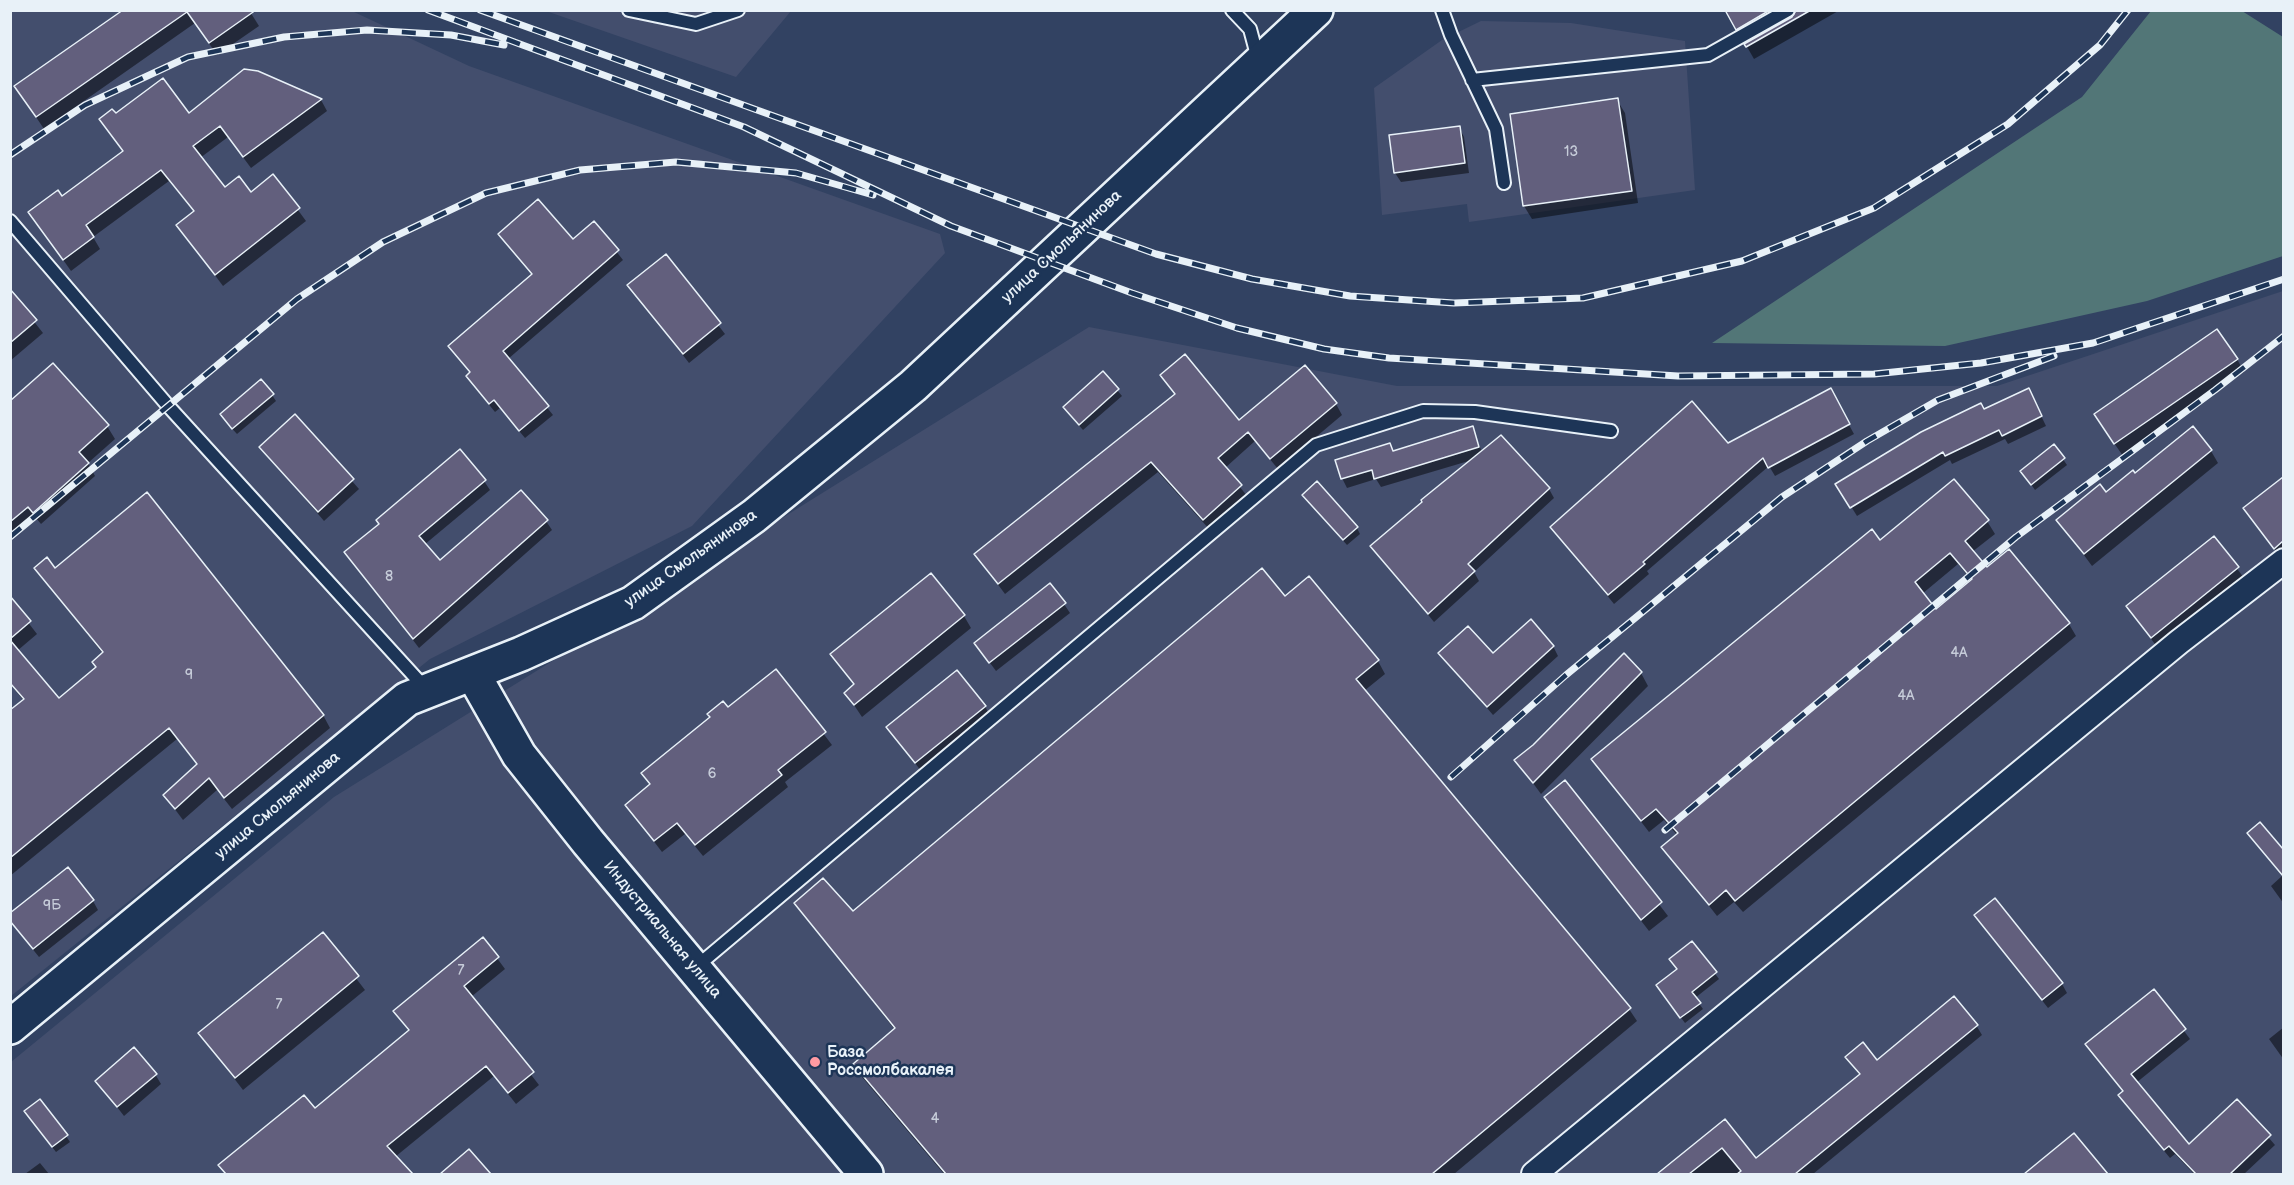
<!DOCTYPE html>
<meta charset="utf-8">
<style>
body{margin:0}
#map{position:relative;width:2294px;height:1185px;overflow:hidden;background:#324262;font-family:"Balsamiq Sans",sans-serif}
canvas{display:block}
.frame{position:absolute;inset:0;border:12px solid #e8f1f8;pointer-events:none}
</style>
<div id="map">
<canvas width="2294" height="1185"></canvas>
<div class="frame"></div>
</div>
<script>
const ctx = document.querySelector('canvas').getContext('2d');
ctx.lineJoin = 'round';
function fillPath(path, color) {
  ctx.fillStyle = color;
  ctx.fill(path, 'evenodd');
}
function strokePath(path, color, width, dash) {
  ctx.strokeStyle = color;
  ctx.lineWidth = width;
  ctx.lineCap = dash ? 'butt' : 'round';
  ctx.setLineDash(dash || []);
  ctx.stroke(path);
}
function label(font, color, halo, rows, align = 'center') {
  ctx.font = font + ' "Balsamiq Sans",sans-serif';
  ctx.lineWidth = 5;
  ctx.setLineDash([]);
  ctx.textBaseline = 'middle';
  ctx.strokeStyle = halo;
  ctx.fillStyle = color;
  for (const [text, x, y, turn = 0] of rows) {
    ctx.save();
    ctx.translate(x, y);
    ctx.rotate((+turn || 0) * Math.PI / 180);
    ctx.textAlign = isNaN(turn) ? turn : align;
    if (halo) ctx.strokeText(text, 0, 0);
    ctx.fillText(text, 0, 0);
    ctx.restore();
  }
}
fillPath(new Path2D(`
 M11,11H352L469,66L940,234L945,253L692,526L430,659L11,996Z
 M546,11H791L736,77Z
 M1481,21L1571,23L1685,41L1695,190L1469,222L1467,204L1382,215L1374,88L1442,40Z
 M2283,291V1174H11V1062L334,797L1089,327L1397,386H1997Z`), '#434e6d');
fillPath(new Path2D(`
 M2151,11H2242L2283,37V256L2147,301L1945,346L1712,343L2082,97Z`), '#527677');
fillPath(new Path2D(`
 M125,10H249L259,26L217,55L195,23L44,129L16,87Z
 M1727,10H1840L1754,59L1746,45L1795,15L1745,41Z
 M321,100L327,111L251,168L228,137L200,158L224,189L250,194L273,176L306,221L223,286L178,226L195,213L169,181L93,237L100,249L71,271L30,213L62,198L124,153L101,119L115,116L189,115Z
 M1617,100L1625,113L1638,203L1532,219L1524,206L1511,115Z
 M1459,127L1464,137L1469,173L1401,182L1395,173Z
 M594,223L623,260L508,359L553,415L525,438L500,408L495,412L473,385L468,376L471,374L450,346L533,275L500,235L573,241Z
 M665,256L725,334L689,363L629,286Z
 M10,291L43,333L10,361Z
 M2237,359L2244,372L2123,456L2103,427Z
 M1103,373L1122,396L1083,430L1068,413Z
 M1161,375L1239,422L1336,404L1342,415L1278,469L1255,441L1225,468L1247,496L1210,530L1158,472L1005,594L976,555L1176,396Z
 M1830,390L1854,434L1775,476L1769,466L1647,571L1649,574L1614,604L1552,527L1728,445Z
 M272,395L276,401L237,434L225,421Z
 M2033,399L2046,426L2008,444L2005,439L1952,464L1950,460L1857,516L1837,484L1984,411Z
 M10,403L107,426L115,439L88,463L95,476L41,524L36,518L10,541Z
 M295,416L359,489L324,521L261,447Z
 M1472,428L1482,452L1549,489L1554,498L1474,572L1479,581L1434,622L1372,546L1472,460L1381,487L1376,479L1347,488L1342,478L1389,445L1394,452Z
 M2054,446L2067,465L2035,490L2026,477Z
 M2211,451L2218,463L2092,566L2058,520L2106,494Z
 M2284,479V560H2282L2245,508Z
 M484,481L490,490L424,545L440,562L546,521L552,530L419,648L346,552Z
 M1308,501L1357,528L1360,534L1347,545Z
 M1987,521L1995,534L1972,552L1987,569L2069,624L2076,636L1743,912L1734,902L1717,916L1663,847L1677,835L1664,820L1649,832L1593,759ZM1958,564L1972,581L1936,611L1922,594Z
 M2214,538L2244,578L2157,647L2128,607Z
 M36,568L55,570L323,715L330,728L232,809L217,790L183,820L165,796L198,766L177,739L10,876V712L24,701L10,684V599L37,634L17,651L58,700L97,668L103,654Z
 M1285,598L1378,661L1385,674L1364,691L1629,1009L1637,1021L1454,1174H944L862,1077L855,1064L895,1030L796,903L852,913Z
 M1064,604L1070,613L996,671L976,644Z
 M964,616L971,628L862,717L846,693L855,686L832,655Z
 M1553,646L1558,656L1493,715L1440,653L1493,655Z
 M776,671L832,745L785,782L788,787L703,856L685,834L662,852L626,805L650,786L643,773Z
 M1641,673L1648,686L1541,794L1516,760Z
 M985,706L990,716L921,771L888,727Z
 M1565,782L1668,916L1649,931L1546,798Z
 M2260,824L2284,851V904L2271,886L2282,876L2249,834Z
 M93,901L98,910L39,957L14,926Z
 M1975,915L2062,984L2067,993L2048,1008Z
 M322,934L365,990L243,1090L200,1034Z
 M483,939L505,969L471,997L539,1085L516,1104L494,1076L395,1157L411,1174H225L220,1165L315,1110L409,1032L395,1011Z
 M1692,943L1719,979L1695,998L1703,1009L1685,1023L1661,991L1678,969Z
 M2154,991L2190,1039L2136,1083L2189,1146L2237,1101L2275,1145L2244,1174H2194L2175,1154L2170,1158L2125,1104L2120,1095L2123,1092L2087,1045Z
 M1976,1025L1982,1035L1813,1174H1658L1724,1121L1756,1161L1860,1076L1847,1057L1877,1062Z
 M2284,1027V1060L2269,1039Z
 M155,1074L161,1084L124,1116L97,1081Z
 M29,1117L66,1136L70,1142L56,1152Z
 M2074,1135L2106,1174H2026Z
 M468,1152L489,1174H443Z
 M40,1163L49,1174H25Z`), '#0007');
const building = new Path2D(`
 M123,10H256L209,43L187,12L36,117L14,86Z
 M1725,10H1770L1736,30Z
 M1796,10H1811L1746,47L1744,44L1792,17Z
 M244,69L258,71L322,99L243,157L220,126L193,146L225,187L239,176L251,192L273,174L300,208L215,275L176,225L194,211L161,170L86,225L94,237L63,260L28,212L58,190L62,196L123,151L99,119L112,109L116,113L163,78L189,113Z
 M1618,98L1632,191L1523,206L1510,114Z
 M1460,126L1465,163L1394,173L1389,135Z
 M538,199L573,239L594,221L619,250L503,351L549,406L519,431L494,400L489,404L466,376L470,372L448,346L532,274L498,234Z
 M666,254L721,323L683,354L627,285Z
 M10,289L37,320L10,343Z
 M2217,329L2238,359L2114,444L2094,414Z
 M1185,354L1239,420L1305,365L1337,403L1270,459L1248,432L1218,458L1242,485L1203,520L1151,462L998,584L974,554L1175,394L1160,375Z
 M53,363L109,425L79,452L89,463L33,513L28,507L10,522V401Z
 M1103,371L1119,389L1079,425L1063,407Z
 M261,379L274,394L232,429L220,414Z
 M1831,388L1850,424L1768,468L1763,458L1643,562L1645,564L1608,595L1550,527L1692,401L1728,443Z
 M2029,388L2042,416L2002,436L1999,430L1945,456L1943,452L1850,508L1835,484L1921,432L1981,403L1984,409Z
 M295,414L354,479L318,512L259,447Z
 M1473,426L1479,447L1374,479L1372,470L1341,479L1335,460L1390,443L1393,451Z
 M2193,426L2212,450L2084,554L2056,520L2100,484L2106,492L2133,470L2135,473Z
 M1501,435L1550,488L1468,564L1475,571L1428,614L1370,546L1422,502L1421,500Z
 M2054,444L2065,458L2031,485L2020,471Z
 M460,449L486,480L419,536L440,560L521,490L548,520L413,639L344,552L379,524L376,520Z
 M2283,477V541L2274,549L2243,508Z
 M1954,479L1989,520L1965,541L1987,567L2009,549L2070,623L1735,901L1726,890L1709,905L1661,847L1678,833L1656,809L1641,821L1591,759L1872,529L1880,540ZM1950,553L1972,579L1936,609L1915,582Z
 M1317,481L1358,527L1343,540L1302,495Z
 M147,492L324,715L224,798L209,778L175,809L163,795L197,764L169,728L10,858V710L24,699L10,683V640L59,698L96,667L92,662L103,652L34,568L47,557L55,568Z
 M2214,536L2239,567L2151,638L2126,606Z
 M1262,568L1285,596L1309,576L1379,660L1356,679L1631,1008L1432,1174H946L853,1064L895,1028L794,903L823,878L853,911Z
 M931,573L965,615L854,705L844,693L854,684L830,654Z
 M1050,583L1066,603L989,663L974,643Z
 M10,596L31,621L10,639Z
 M1531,619L1554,646L1487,707L1438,653L1468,626L1493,653Z
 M1624,653L1642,672L1533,783L1514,760L1533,745Z
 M776,669L826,732L778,770L782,775L695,845L677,823L654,841L625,805L650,784L641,773L710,717L707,714L723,701L728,707Z
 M957,670L986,706L915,763L886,727Z
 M1565,780L1662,902L1641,920L1544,797Z
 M2260,822L2283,849V876L2247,833Z
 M68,867L94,900L33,949L10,921V913Z
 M1995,898L2063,983L2042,1000L1974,915Z
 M323,932L359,976L235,1078L198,1033Z
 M483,937L499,957L464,986L534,1072L508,1093L486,1066L387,1146L413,1174H226L218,1165L304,1095L315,1108L409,1030L393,1011Z
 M1692,941L1717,972L1692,992L1701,1003L1680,1018L1656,985L1677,969L1669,959Z
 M2154,989L2186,1029L2131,1074L2189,1144L2237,1099L2271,1135L2230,1174H2196L2169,1146L2164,1150L2118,1095L2123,1091L2085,1044Z
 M1954,996L1978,1025L1795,1174H1737L1741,1171L1722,1148L1689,1174H1657L1725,1119L1756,1158L1860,1074L1845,1057L1863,1042L1877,1060Z
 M134,1047L157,1074L117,1107L95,1081Z
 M40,1099L68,1135L52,1147L24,1111Z
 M2074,1133L2108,1174H2024Z
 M469,1149L491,1174H440Z`);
fillPath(building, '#625f7d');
strokePath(building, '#e8f1f8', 1.5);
const lane = new Path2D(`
 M629,10L696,24L738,10
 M1232,10L1250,29L1258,59
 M1442,10L1451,35L1496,129L1504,183
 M1472,80L1708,55L1788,10
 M10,221L170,408L426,689
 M696,967L1316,445L1423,411L1475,412L1611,431`);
const street = new Path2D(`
 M1534,1174L2179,642L2284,561`);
const secondary = new Path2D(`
 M473,674L519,755L588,842L866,1174
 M10,1027L407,699L521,654L633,603L754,516L913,386L1316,10`);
strokePath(lane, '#e8f1f8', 16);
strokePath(street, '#e8f1f8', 28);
strokePath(secondary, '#e8f1f8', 38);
strokePath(lane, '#1d3557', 12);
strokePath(street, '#1d3557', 24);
strokePath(secondary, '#1d3557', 33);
const rail = new Path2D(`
 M428,10L744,127L951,226L1132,293L1237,328L1324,349L1389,358L1678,376L1874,374L1981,363L2093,343L2284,279
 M480,10L1156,254L1252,279L1350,296L1454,303L1583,298L1742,261L1874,208L2008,124L2100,45L2128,10
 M10,155L85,105L188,57L284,37L367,30L451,35L504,45
 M10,537L297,299L383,242L486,193L580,170L676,162L796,173L873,195
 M1451,777L1566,675L1782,497L1867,441L1938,400L2054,356
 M1665,830L2016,537L2215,390L2284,336`);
strokePath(rail, '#e8f1f8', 7);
strokePath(rail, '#1d3557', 4.5, [14]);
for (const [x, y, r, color] of [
 [815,1062,6,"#ff9aa2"]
]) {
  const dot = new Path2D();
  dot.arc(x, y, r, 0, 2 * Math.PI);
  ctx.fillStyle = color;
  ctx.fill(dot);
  strokePath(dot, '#1d3557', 2);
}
label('14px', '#c6ccd9', null, [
 ["13",1571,152],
 ["8",389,577],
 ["4А",1959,653],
 ["9",189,675],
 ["4А",1906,696],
 ["6",712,774],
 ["9Б",52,906],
 ["7",461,971],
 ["7",279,1005],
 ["4",935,1119]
]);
label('16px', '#e8f1f8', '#1d3557', [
 ["улица Смольянинова",1062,247,-43],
 ["улица Смольянинова",691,559,-35],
 ["улица Смольянинова",278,806,-40],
 ["Индустриальная улица",662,930,50]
]);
label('bold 16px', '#e8f1f8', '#1d3557', [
 ["База",827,1053],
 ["Россмолбакалея",827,1071]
], 'left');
</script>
